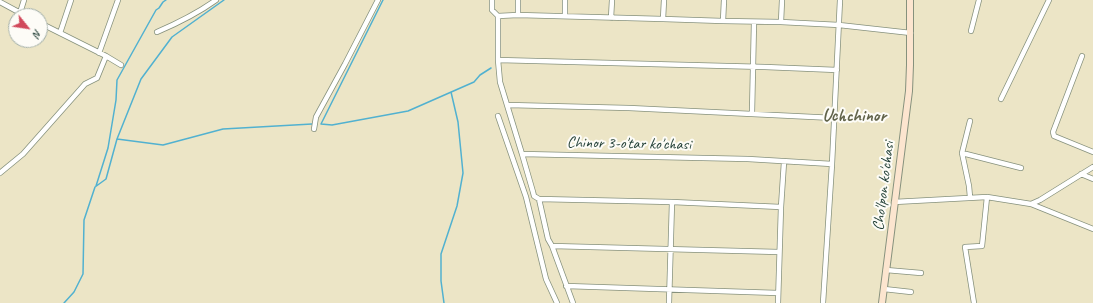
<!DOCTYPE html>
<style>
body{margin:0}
#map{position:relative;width:1093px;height:303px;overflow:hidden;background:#ece5c6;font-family:Caveat,sans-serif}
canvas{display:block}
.north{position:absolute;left:8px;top:8px;width:40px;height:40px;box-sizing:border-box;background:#fdfcf7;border:1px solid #a4b0a9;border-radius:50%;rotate:120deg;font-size:11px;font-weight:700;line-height:16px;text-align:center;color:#1f3d34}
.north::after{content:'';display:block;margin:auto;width:14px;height:18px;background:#d1495b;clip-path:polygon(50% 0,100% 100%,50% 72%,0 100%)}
</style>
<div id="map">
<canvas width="1093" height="303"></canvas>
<div class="north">N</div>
</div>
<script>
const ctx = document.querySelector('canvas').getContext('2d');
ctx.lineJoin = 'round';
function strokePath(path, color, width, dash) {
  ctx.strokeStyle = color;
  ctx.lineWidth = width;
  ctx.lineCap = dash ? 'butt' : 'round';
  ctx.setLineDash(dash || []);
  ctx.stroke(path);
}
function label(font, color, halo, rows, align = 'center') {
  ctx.font = font + ' Caveat,sans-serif';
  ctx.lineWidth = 4;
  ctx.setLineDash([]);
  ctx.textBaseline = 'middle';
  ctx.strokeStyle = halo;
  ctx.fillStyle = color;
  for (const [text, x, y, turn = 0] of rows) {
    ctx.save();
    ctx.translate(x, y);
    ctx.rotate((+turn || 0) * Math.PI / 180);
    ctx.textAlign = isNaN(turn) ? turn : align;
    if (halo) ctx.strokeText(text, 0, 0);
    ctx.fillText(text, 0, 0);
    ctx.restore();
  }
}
strokePath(new Path2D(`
 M383,0L321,124L332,125L408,111L474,82L480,75L491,68
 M117,139L141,79L172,37L224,0
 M96,186L108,148L116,100L117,80L156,10L159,8L163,2L166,0
 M64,303L74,292L83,274L84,220L95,187L106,179L117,139L163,145L223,129L312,124
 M444,303L441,281V254L457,206L463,173L458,122L451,92`), '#51b1d0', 1.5);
const minor = new Path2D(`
 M492,0V10L498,16V60L500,82L522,154L748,159L832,164
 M0,2L26,16
 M20,13L24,0
 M518,15V0
 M498,16L518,15L663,19L723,21L781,22L839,25L911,33
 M565,16V0
 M611,18L612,0
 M663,19L664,0
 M723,21L724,0
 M781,22L782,0
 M971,31L979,0
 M157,32C178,23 198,13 216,0
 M60,33L71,0
 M99,53L118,0
 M106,56L121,65
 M1082,56L1053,132L1054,136L1093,152
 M498,60L765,67L837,70
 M1001,99L1049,0
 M508,105L629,108L834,118
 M752,113L754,22
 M498,116L526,197L546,279L557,303
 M970,121L962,153L969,186L970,197
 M314,129L316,117L345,64L378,0
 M962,153L1021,168
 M522,154L533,192L534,196L539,199L672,202L781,207
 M0,173L23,154L85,84L97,78L106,56L40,23
 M1081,174L1093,179
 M539,199L548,239L552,246L573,303
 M894,202L987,197L1031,204L1040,200L1093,167
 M1031,204L1093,229
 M552,246L779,252
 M886,270L921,273
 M566,286L778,293
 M884,289L911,292
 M669,303L672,202
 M778,303L781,207L784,162
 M823,303L832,164L840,0
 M974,303L965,247L982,246L987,197`);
const secondary = new Path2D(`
 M882,303L909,91L910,65V0`);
strokePath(minor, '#86917d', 6);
strokePath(secondary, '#86917d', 8);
strokePath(minor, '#fff', 4.5);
strokePath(secondary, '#fce5cf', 6);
label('16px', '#1f3d34', '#fdfcf7', [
 ["Chinor 3-o'tar ko'chasi",629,144,1],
 ["Cho'lpon ko'chasi",884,186,-83]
]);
label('bold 18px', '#61634a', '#fdfcf7', [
 ["Uchchinor",854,116]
]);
</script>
